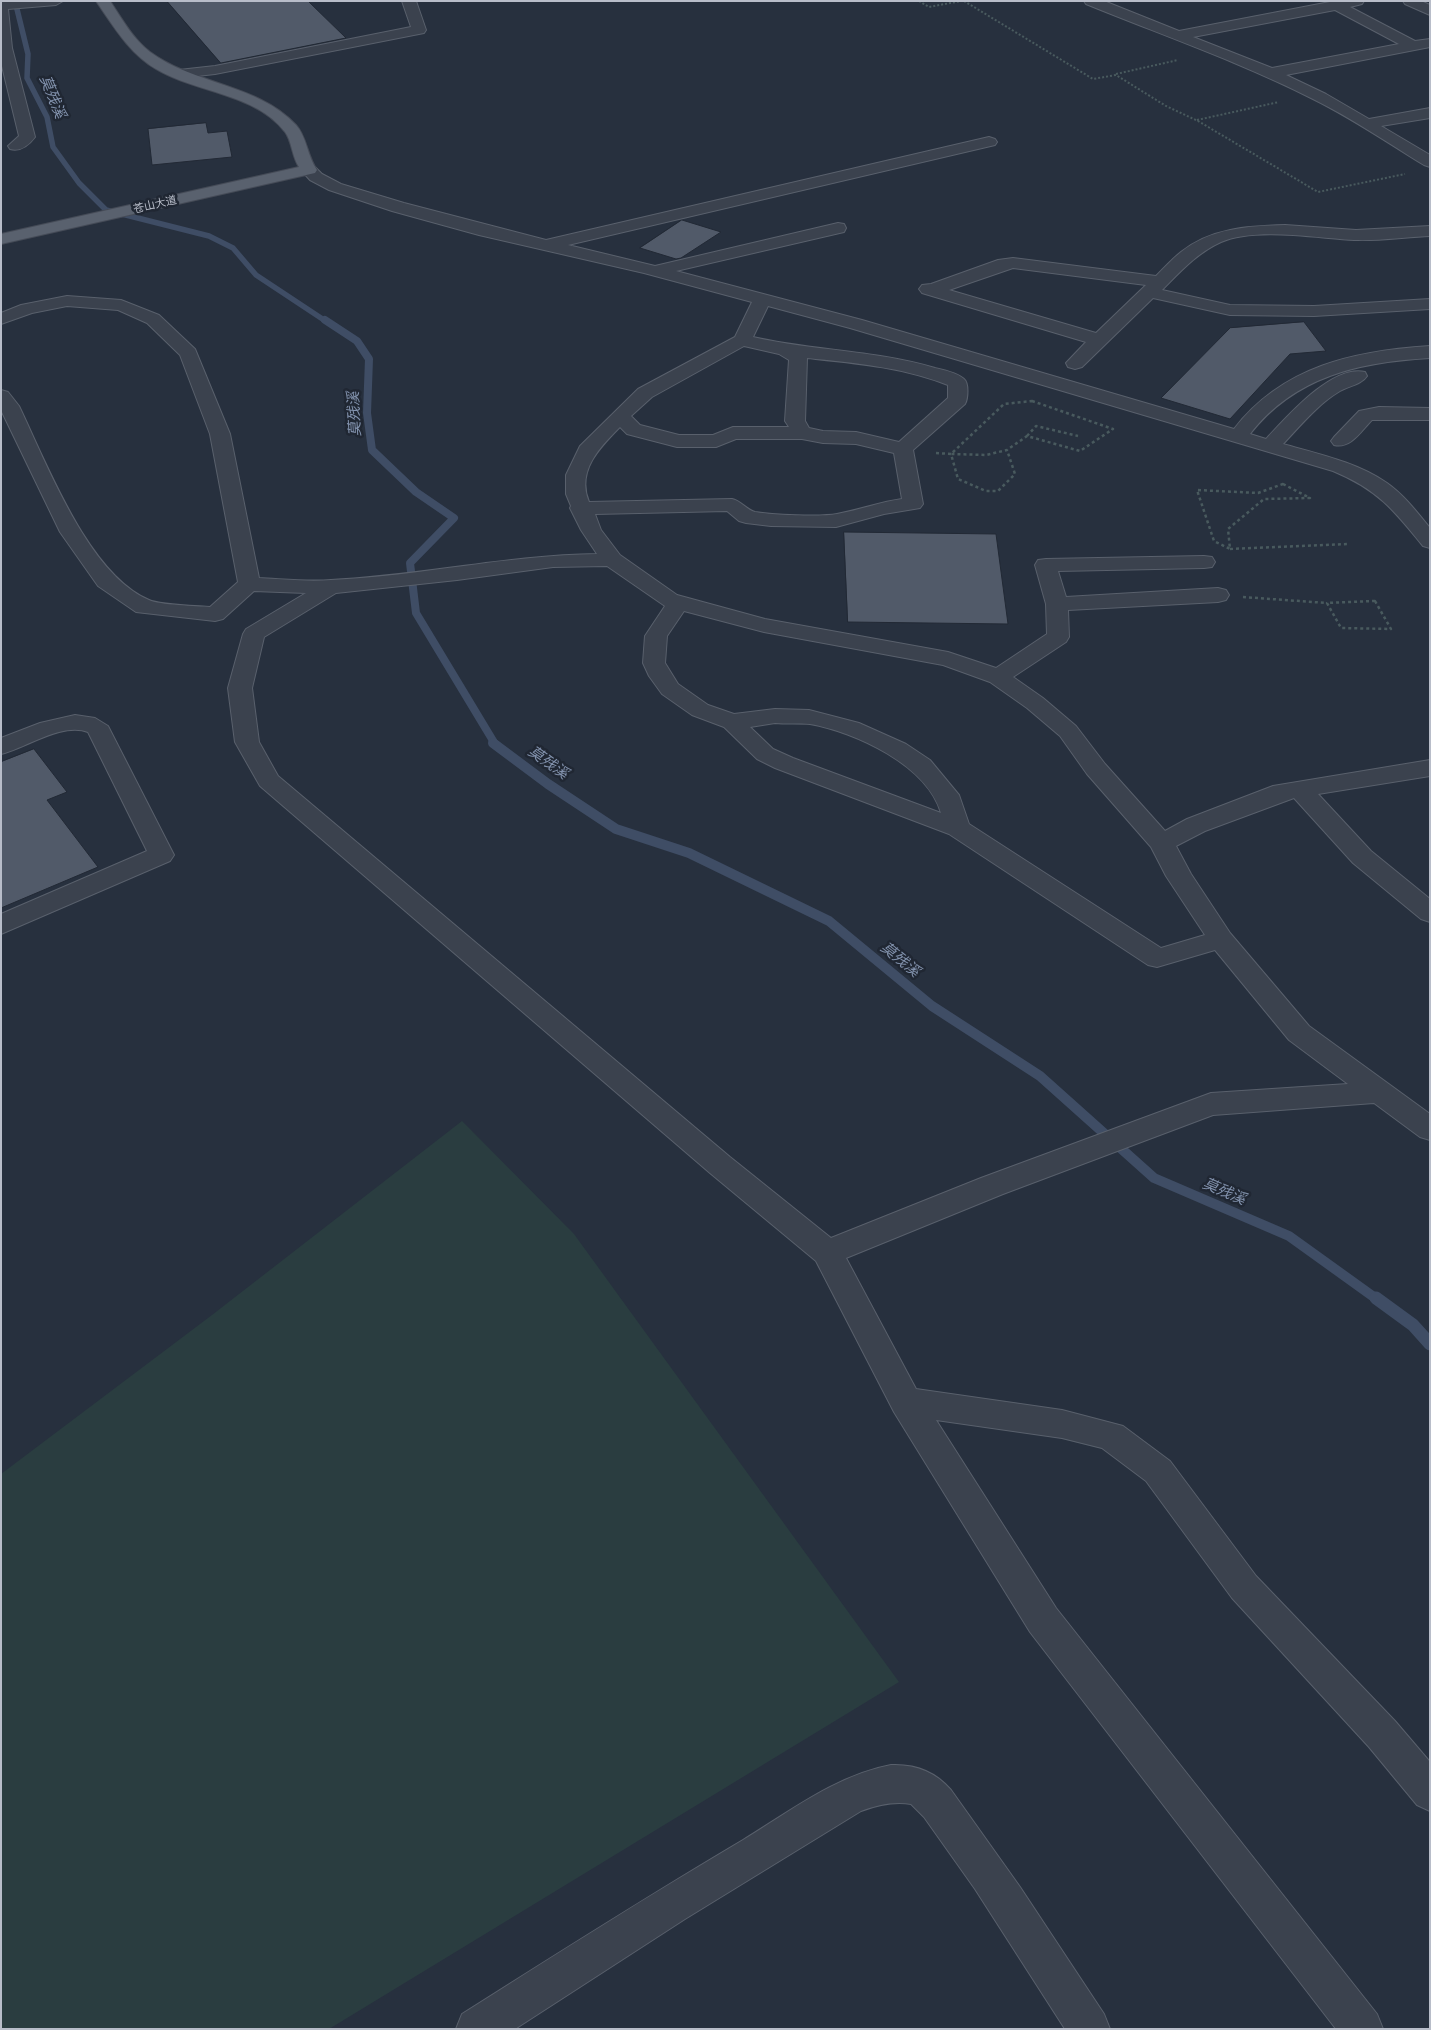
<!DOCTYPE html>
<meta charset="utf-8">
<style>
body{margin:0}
#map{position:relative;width:1431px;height:2030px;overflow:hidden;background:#27303e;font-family:Manrope,sans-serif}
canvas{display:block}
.frame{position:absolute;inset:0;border:2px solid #b8bdc9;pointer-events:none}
</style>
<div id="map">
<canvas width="1431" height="2030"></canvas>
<div class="frame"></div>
</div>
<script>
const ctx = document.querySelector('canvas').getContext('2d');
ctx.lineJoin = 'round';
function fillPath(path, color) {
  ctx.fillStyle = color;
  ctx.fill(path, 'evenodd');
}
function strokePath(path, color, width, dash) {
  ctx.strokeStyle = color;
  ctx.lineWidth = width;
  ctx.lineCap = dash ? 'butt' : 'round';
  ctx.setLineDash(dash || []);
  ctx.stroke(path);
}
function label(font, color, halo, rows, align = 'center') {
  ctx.font = font + ' Manrope,"Noto Sans SC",sans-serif';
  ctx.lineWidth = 5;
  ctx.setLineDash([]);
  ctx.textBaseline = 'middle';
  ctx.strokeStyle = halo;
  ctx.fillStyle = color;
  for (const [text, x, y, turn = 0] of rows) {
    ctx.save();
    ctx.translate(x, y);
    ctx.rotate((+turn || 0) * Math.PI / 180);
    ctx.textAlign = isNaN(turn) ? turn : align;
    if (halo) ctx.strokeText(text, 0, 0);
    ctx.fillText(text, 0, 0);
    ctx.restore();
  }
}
fillPath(new Path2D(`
 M462,1121L574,1234L899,1682L329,2029H1V1474L212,1315Z`), '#2a3d40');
strokePath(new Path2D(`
 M15,1L28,54L27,78L47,117L53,147L79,183L106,210L209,236L233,248L256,275L327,322`), '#3f4d65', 5.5);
strokePath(new Path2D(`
 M325,320L357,341L369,359L367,413L372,450L416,492L454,518L410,563L416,613L495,744`), '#3f4d65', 8);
strokePath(new Path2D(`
 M493,743L548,784L616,829L689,853L829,921L932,1006L1040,1076L1154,1178L1289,1236L1378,1300`), '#3f4d65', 10);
strokePath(new Path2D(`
 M1376,1298L1413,1325L1430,1344`), '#3f4d65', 13);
const building = new Path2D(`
 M167,1H308L346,38L221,63Z
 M206,123L208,133L227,131L232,157L152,165L148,129Z
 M682,220L721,232L681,258L676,259L640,248Z
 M1304,322L1326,351L1290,354L1230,419L1161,398L1230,328Z
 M844,532L996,534L1008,624L848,622Z
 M34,749L67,792L47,800L98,867L1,908V762Z`);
fillPath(building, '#515a69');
strokePath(building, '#222935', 1);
const minor = new Path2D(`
 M1,1H63L56,5L8,9L12,48L35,137C29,145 21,152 10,149L8,146L19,136L1,62Z
 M402,1H416L426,30L424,33L215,74L179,78L174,77L172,74L174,71L179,70L215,66L411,27Z
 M1084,1H1104L1179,31L1335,1H1364L1362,4L1350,7L1415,41L1430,39V47L1286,75L1326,94L1369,119L1430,108V118L1381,126L1430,155V167L1424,165C1388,143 1352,118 1313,99C1240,62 1162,35 1086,4ZM1335,10L1399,44L1272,68L1193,37Z
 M1403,1H1421L1430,5V15L1405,4Z
 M989,137L995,139L997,142L995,145L568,245L655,266L838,223L844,224L846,228L844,232L676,271L862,320L1234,429C1283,366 1354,351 1430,346V358C1360,362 1295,376 1250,434L1266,439C1286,418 1332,364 1365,372L1367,376C1362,384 1349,386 1340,391C1318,404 1301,425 1283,444C1318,454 1357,462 1387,483C1404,495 1417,512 1430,528V548L1423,546C1394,510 1377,489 1333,471L850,328L768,306L753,337C813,351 876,350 935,368C944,370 958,373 964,379C969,383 968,399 965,404L913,450L923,504L920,508L884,514L836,527L771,526L746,523L739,521L727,511L595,514L601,530L620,555L677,595L765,619L948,652L996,668L1047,634L1046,604L1035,565L1038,560L1046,559L1204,556L1212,557L1215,562L1212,567L1204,568L1058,571L1066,597L1218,588L1226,590L1229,595L1226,600L1218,602L1068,610L1069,637L1066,642L1013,677L1043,698L1076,726L1105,764L1165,831L1187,819L1273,786L1430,760V776L1318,794L1371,851L1430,899V922L1421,919L1353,863L1294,798L1205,831L1176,846L1191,874L1230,933L1309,1026L1430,1114V1140L1420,1137L1374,1103L1213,1115L1003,1194L846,1258L916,1389L1062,1410L1123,1426L1170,1461L1256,1576L1395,1721L1430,1762V1811L1417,1805L1369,1747L1232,1598L1146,1481L1102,1448L1062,1438L936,1420L1056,1608L1377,2014L1383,2029H1336L1030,1632L894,1412L816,1261L710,1173L260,786L235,742L228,688L243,634L246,629L306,593L254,591L223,619L215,621L136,612L98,586L60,532L1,410V390L8,392L19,406C47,464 88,574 149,600C159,605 197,606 210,607L238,582L210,434L180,355L147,323L118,310L67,306L32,313L1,324V313L21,305L67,296L121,300L159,315L195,349L230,434L259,578C282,579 307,582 331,580C420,576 508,555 597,554L581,530L570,508L571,506L566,494V475L580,446L638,389L735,337L752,302L644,273L479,235L392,211L329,190L310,180L301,170L303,167H315L322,174L341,184L404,203L546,240ZM744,346L779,354L789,360L785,421L789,427H733L713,435H679L640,425L631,416L652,397ZM807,358C855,363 902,367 948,385V398L899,442L856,432L823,431L809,428L805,421ZM620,427L627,434L677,447H716L736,439H802L823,443L856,444L894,453L902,499C880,502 859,510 837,514C821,517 772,515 755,512C747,510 741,501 732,499L589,502C576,471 600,447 620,427ZM607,566L665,606L645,636L643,663L649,676L662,694L692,715L724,727L757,759L775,768L949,834L1148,965L1157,967L1215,950L1289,1040L1348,1084L1211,1093L981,1178L831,1238L730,1157L278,776L259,742L252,688L264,637L336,593L457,580L553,567ZM684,611L764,632L943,665L990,682L1027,708L1060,736L1087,774L1151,847L1166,876L1205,935L1161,948L969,824L959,795L930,760L906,744L859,723L809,710L775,709L734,714L708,705L678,684L665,663L667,636ZM775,723C786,724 799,723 810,724C855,732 927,765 941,813L793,758L773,749L750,727Z
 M1285,225L1356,230L1430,226V236C1405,237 1379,241 1354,240C1316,238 1256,227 1221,242C1198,252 1180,272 1162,290L1230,305L1314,306L1430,299V309L1314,316L1230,315L1153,298L1082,367L1075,369L1068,367L1066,363L1086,342L922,293L919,289L922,285L931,284L998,260L1013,258L1156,276C1164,268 1172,259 1181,252C1211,228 1248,226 1285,225ZM1013,268L1146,285L1096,333L949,290Z
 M1379,407L1430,408V420H1372C1361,431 1351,449 1334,445L1331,441L1334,437L1359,411Z
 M75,715L95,718L108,726L174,855L170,861L1,934V914L147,851L88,732C62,722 26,748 1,754V738L40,723Z
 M891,1765C915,1764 936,1772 951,1790L1020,1887L1104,2014L1110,2029H1065L975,1889L924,1817L911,1804C894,1801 877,1805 861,1811L685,1919L515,2029H456L462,2014C555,1955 648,1896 743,1840C789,1812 837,1775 891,1765Z`);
const major = new Path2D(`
 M96,1H110C122,19 133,39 150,52C195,85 258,84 296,125C307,137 307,156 317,170L315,173L1,244V234L299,167C292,157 292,141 285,132C255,93 196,93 156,69C129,53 114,27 96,1Z`);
strokePath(minor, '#59606c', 2);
strokePath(major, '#454b57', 2);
strokePath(new Path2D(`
 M919,1L929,7L961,1
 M964,1L1093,79L1116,75L1166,106L1198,121L1318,192L1405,174
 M1116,74L1178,60
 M1197,120L1279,102`), '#495a5e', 2, [2, 2]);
strokePath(new Path2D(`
 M1032,401L1113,429L1080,451L1027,436L1007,450L986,455L951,454L1004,404Z
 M1027,436L1036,426L1078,436
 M936,453L951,454L958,479L986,491H998L1015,474L1007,450
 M1283,484L1310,498L1264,499L1228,529L1230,549L1214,541L1197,490L1258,493Z
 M1230,549L1349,544
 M1243,597L1327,603
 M1375,601L1391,629L1341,628L1327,603Z`), '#495a5e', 2.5, [3, 3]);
fillPath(minor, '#3b424e');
fillPath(major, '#59616e');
label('11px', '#b8bdc9', '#202733', [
 ["苍山大道",155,205,-13]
]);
label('italic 15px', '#8292ad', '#202733', [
 ["莫残溪",52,97,68],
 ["莫残溪",355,414,-93],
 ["莫残溪",548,763,35],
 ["莫残溪",900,960,39],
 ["莫残溪",1224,1192,23]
]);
</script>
